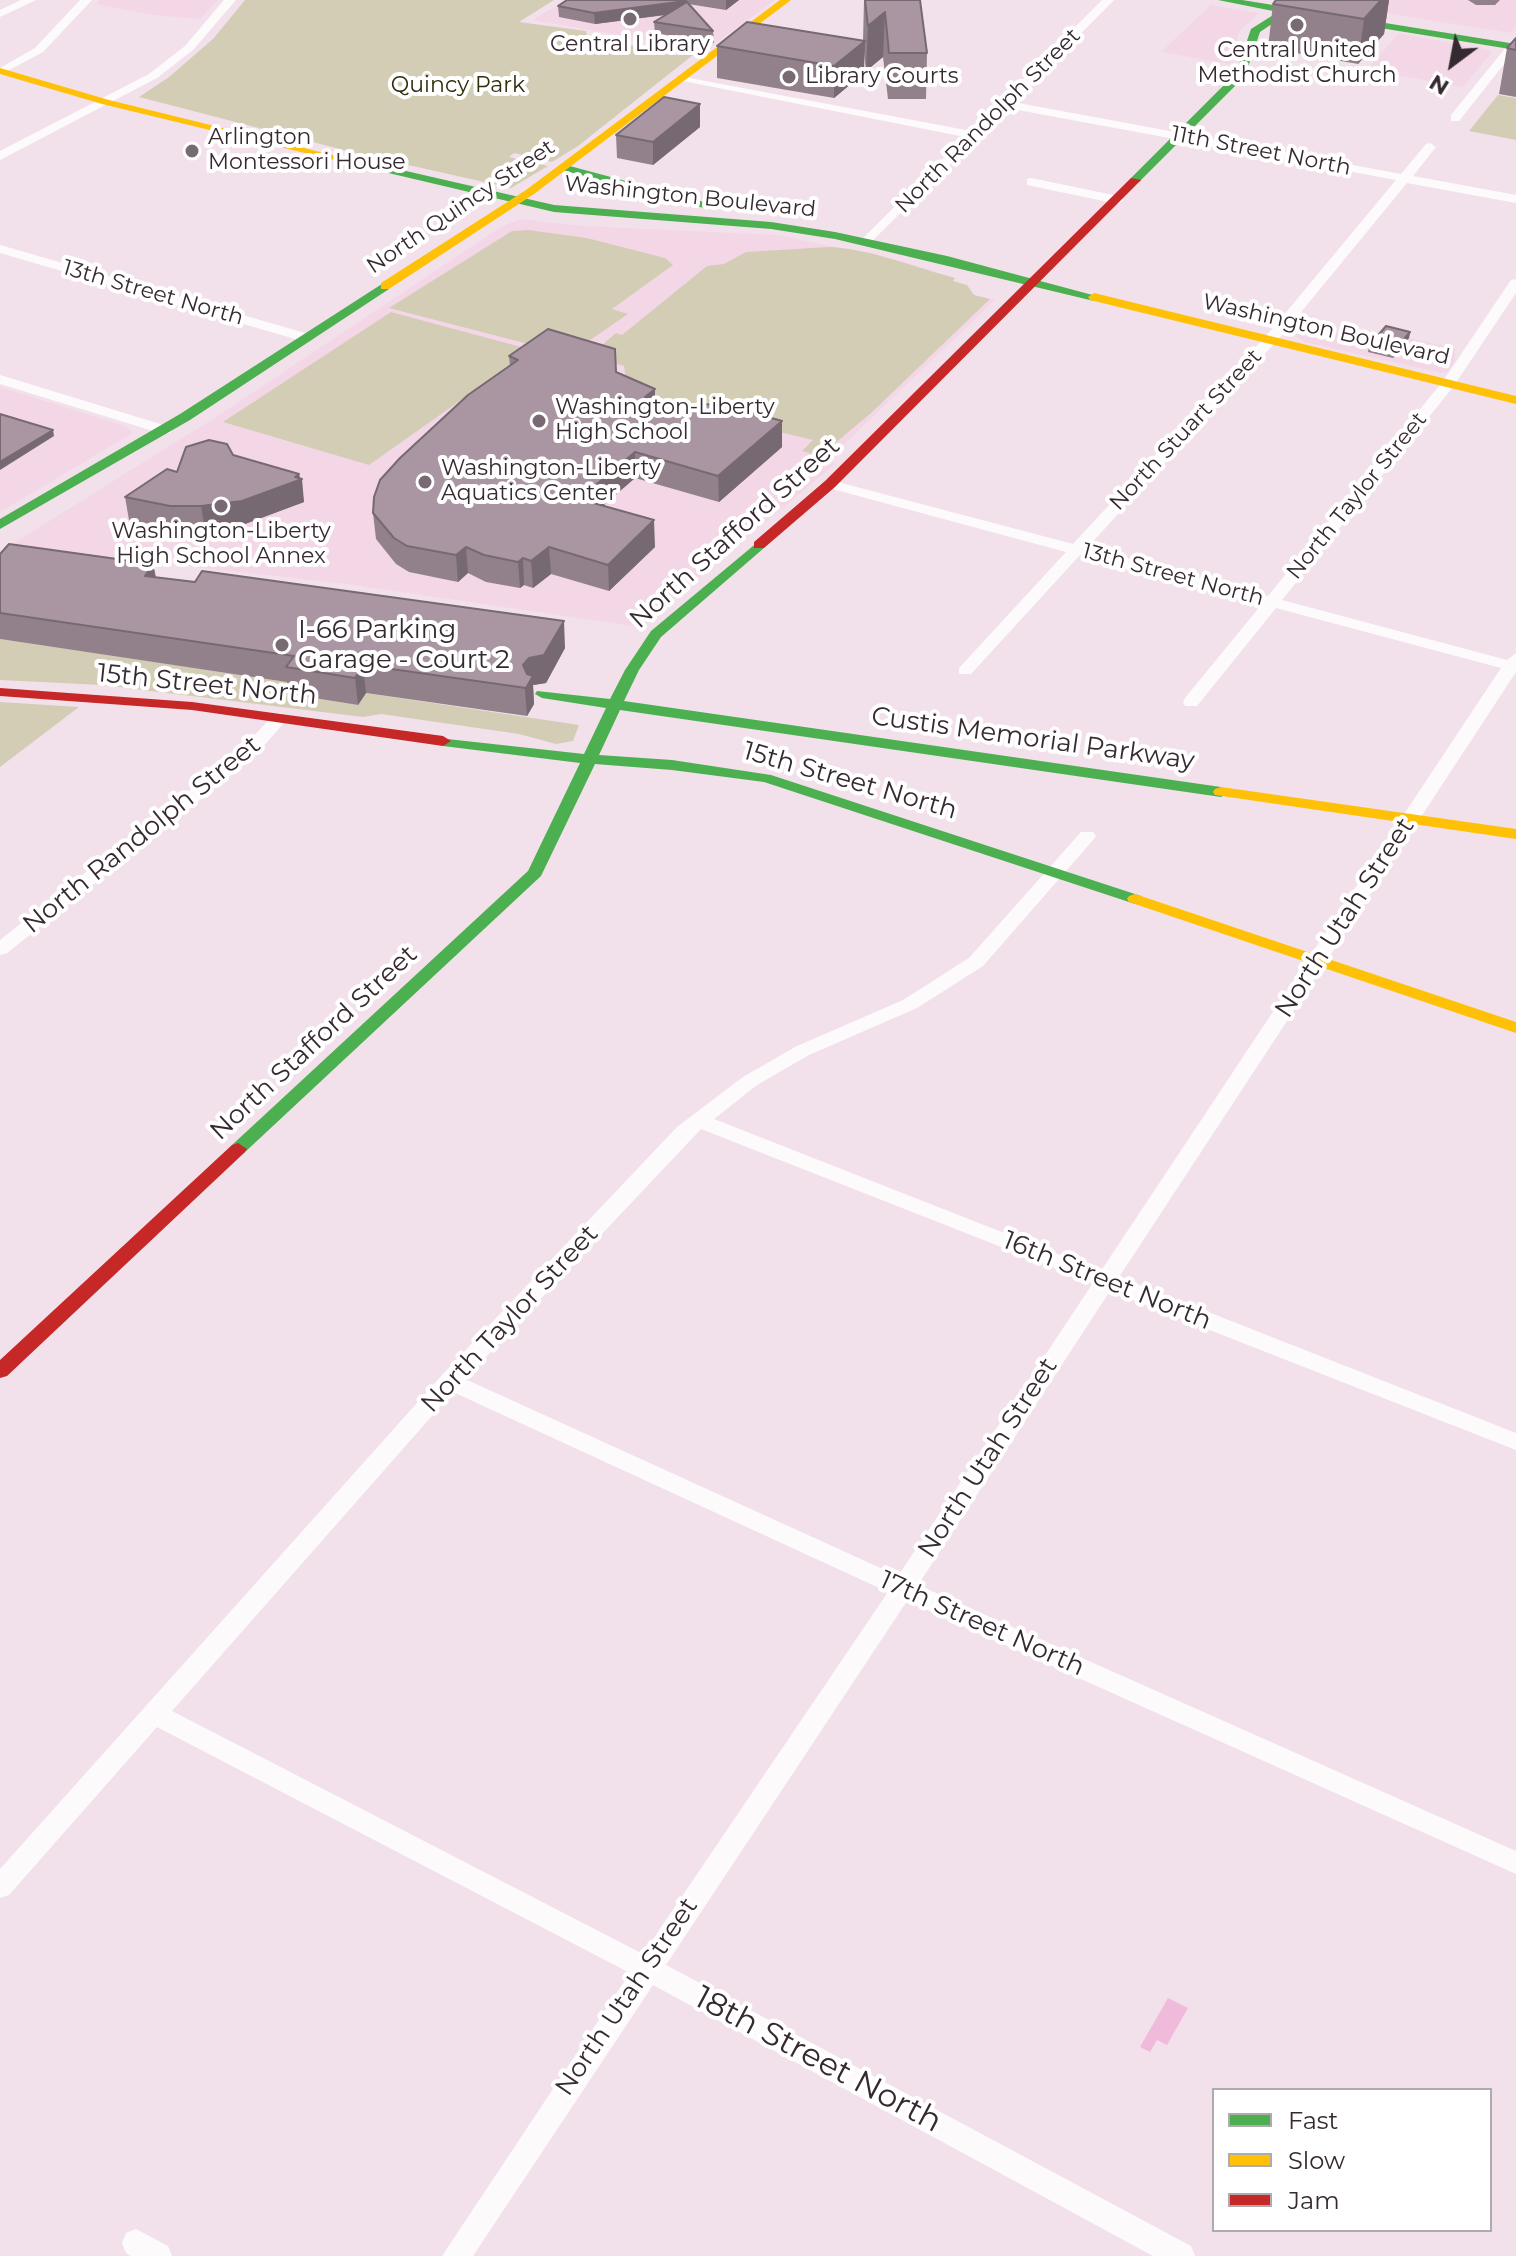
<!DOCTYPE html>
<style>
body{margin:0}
#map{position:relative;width:1516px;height:2256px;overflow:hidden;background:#f2e1eb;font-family:Montserrat,sans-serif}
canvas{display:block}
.legend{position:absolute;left:1212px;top:2088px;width:280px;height:144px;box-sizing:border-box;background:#fff;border:2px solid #afaaad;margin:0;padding:10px 14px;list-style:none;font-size:24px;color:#362a31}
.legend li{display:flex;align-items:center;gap:16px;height:40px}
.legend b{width:40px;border:2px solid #afaaad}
.north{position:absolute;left:1412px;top:24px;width:80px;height:80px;-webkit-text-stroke:6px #fff;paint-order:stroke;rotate:212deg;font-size:22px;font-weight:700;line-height:32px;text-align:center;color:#362a31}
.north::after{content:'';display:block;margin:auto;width:28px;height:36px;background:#362a31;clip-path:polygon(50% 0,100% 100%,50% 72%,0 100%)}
</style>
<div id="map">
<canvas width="1516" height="2256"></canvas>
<ul class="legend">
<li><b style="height:10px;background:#4caf50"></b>Fast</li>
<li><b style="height:10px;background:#ffc107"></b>Slow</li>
<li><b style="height:10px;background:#c62828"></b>Jam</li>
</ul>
<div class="north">N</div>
</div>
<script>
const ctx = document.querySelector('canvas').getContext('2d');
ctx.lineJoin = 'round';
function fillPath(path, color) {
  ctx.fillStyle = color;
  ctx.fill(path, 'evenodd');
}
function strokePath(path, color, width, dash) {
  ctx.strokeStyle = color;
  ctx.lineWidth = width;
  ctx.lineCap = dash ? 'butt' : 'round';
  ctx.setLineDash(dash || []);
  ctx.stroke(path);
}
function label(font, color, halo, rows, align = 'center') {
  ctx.font = font + ' Montserrat,sans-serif';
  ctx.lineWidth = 8;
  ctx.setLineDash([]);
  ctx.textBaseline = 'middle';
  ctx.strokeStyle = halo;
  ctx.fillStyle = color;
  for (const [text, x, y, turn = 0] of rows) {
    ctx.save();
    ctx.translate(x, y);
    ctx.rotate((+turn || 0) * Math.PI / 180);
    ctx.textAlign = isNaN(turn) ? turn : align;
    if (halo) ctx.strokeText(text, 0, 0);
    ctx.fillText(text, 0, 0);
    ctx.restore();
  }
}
fillPath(new Path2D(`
 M100,0H218L200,19L153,15L96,4Z
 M565,0H775L706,50L533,20Z
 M1304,0H1516V26L1511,33Z
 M1211,5L1259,13L1239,32L1230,64L1161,52Z
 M1399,33L1491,51L1492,52L1463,87L1367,70Z
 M521,219L581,226L778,235L902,261L955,278L953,281L967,285L974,295L995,300L833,455L832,461L834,465L640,627L347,584L35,549L14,543L216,417L502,226Z
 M1304,326L1376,341L1385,333L1455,348V361L1447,372L1441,373L1305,342L1294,335Z
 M0,387L125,426L133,433L0,512Z`), '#f3d7e7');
fillPath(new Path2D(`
 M245,0H554L519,22L586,31L587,36L675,55H693L578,146L552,162L514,153L509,157L548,166L511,188L359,154L139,97L169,77L213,39Z
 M1498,95L1516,98V140L1469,131Z
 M528,230L587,238L665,258L673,265L612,309L628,314L580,347H540L389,308L512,231Z
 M829,247C873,249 912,267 955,278L953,281L967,285L974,295L990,299L871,413L820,456L802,451L813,440L771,430L693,425L627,387L624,366L589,356L616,333L622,335L707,266L724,264L746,252Z
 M391,312L532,350L369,465L223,422Z
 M0,639L297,683L290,694L358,705L366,693L579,725L573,741L556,744L519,734L381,714L363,717L102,685L0,680Z
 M0,702L79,707L0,767Z`), '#d4cdb6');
fillPath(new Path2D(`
 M1168,1998L1188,2008L1167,2045L1157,2040L1150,2052L1140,2047Z`), '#f0bada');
fillPath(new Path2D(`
 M21,0H36L0,17V10Z
 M80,0H92L43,52L0,75V68L35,48Z
 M224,0H236L193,50L157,78L0,160V151L149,74L185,46Z
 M1102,0H1114L1013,102L1401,174L1426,144L1430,143L1436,147L1413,176L1516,195V203L1407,183L1283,334L1087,548L1268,596L1443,381L1511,280L1516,279V293L1453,387L1282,600L1507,660L1516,653V672L1119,1277L1516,1433V1450L1110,1291L918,1585L1516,1851V1874L907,1601L666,1965L1191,2246L1195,2256H1153L653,1985L473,2256H442L630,1973L157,1727L9,1895L0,1898V1869L442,1375L677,1127L743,1077L795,1047L903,1000L969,958L1081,832H1093L1096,836L1093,840L983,966L917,1008L809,1055L757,1085L714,1119L1101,1271L1501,668L1276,608L1197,706H1185L1183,702L1185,698L1262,604L1080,555L971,674H959V668L1066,552L825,487L823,484L830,480L1073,544L1273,328L1396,180L1007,108L867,246L862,245V239L965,137L673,79L679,76L971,131ZM701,1129L1093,1283L898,1576L465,1379ZM453,1392L888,1592L643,1954L172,1711Z
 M1516,39V49L1459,121H1451V115L1512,40Z
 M1031,178L1118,196L1124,200L1118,204L1027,185V179Z
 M0,245L312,335L314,338L302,341L0,253Z
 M0,375L170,427L172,430L170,433H160L0,384Z
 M280,713L288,718L255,756L7,953L0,955V940L243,748L274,714Z
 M136,2229L168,2246L172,2256H131L126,2253L122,2243L126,2233Z`), '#fdfafc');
fillPath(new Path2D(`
 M1218,0H1242L1516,44V50L1288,13L1260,32L1248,67L1235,86L1139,182H1131V178L1227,82L1238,67L1251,29L1278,12Z
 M367,162L554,205L771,222L835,232L947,256L1100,297L1094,301L835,239L771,229L554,212L363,167V163Z
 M566,165L715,205L717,207L711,210L562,170L560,168Z
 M385,282L389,283V289L190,420L0,529V519L180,414Z
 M759,541L764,542V548L661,637L639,670L624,701L1221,787L1229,792L1221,797L620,710L599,755L672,760L771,775L1141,896L1143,899L1135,904L1129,902L764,782L672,770L595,764L541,876L244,1153H232L229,1149L232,1145L528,871L580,763L443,746L438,744V738L584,754L606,708L542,698L535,694L537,691L610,699L625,670L651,631Z`), '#4caf50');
fillPath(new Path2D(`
 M780,0H791L534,194L389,289H381V283L526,190Z
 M0,68L109,100L373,165L367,168L102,104L0,74Z
 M1094,293L1516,396V404L1090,300L1088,297Z
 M1221,787L1516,829V839L1215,795L1213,792L1215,789Z
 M1135,894L1516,1022V1033L1129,902L1127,899L1129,896Z`), '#ffc107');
fillPath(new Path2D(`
 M1131,178L1141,180L835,487L764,548H754V542L825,481Z
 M0,688L192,702L443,736L451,741L443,746L192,710L0,696Z
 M238,1143L247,1149L244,1153L7,1376L0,1378V1360L232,1145Z`), '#c62828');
fillPath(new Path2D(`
 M567,0H739L726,10L688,4L713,31L714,43L655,33L654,22L666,15L595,24L559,17L558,6Z
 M864,0H920L927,53L926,99H888L883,57L866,71L864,52V73L834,98L717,78V46L863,41Z
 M1276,0H1389L1384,34L1358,64L1268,48L1273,4Z
 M1468,0H1500L1495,5H1476Z
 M1516,38V97L1499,94L1507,48Z
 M700,104V127L653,165L617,158L616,135Z
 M1410,332L1409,338L1393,358L1368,352L1369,346Z
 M509,356L616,372L655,399L782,421V447L719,502L635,478L603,506L655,547L609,591L551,574L533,588L524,585L520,588L486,582L468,573L458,582L409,572L396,564L376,539L373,513L510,366Z
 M233,455L299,474L304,502L245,524L205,529H174L129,520L125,497L177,472Z
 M0,554L153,564L156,577L565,648L546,683L533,685L534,704L527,716L366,693L358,705L289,694L287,682L0,639Z`), '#92818b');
fillPath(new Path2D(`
 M726,0H739L726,10Z
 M1381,0H1389L1384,34L1358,64L1364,19Z
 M686,1V12L595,24L594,13Z
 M885,12L883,57L866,71L868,26Z
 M865,41L864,73L834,98V66Z
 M700,104V127L653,165V142Z
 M1410,332L1409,338L1393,358L1394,351Z
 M655,389V414L645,397Z
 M782,421V447L719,502L718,476Z
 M53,430L54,436L0,470V462Z
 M635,452V478L580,525L579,499Z
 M299,474L300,479H302L304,502L245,524L205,529L201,506L295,477Z
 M654,520L655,547L609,591L608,565Z
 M466,547L468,573L458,582L456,555Z
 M549,547L551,574L533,588L531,561Z
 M523,558L524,585L520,588L518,562Z
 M153,564L158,591L145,576Z
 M564,621L565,648L546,683L533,685L534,704L527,716L523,665Z
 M363,665L366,693L358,705L355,678Z`), '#776971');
const building = new Path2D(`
 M567,0H685L686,1L594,13L558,6Z
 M865,0H920L927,53H889L885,12L868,26Z
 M1276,0H1381L1364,19L1273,4Z
 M687,2L713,31L654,22Z
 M747,22L865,41L834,66L717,46Z
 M1516,38V50L1507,48Z
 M664,97L700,104L653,142L616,135Z
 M1386,326L1410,332L1394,351L1369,346Z
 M548,329L615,349L616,372L655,389L645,397L701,408L705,404L732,407L782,421L718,476L635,452L579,499L654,520L608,565L549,547L531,561L523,558L518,562L484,555L466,547L456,555L407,546L394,538L373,513L374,497L380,480L400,458L468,395L518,360L509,356Z
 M0,414L53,430L0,462Z
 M209,440L227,444L233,455L299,474L295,477L302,479L242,501L201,506H170L125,497L167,469L177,472L186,447Z
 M9,544L153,564L145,576L195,582L202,571L564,621L544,655L529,658L523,665L527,674L533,676L526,688L363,665L355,678L286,667L294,656L0,613V554Z`);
fillPath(building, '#aa96a2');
strokePath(building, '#776971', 2);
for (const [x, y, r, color] of [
 [630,19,8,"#786a72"],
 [1297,25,8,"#786a72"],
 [789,77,8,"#786a72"],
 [192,151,8,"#786a72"],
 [539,421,8,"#786a72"],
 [425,482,8,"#786a72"],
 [221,506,8,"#786a72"],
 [282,645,8,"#786a72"]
]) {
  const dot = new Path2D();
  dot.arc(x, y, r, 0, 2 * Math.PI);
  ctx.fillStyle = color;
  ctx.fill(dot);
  strokePath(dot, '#fff', 3);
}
label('22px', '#362a31', '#fff', [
 ["Central Library",630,45,"center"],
 ["Central United",1297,51,"center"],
 ["Methodist Church",1297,76,"center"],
 ["Library Courts",805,77],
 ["Arlington",208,138],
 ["Montessori House",208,163],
 ["Washington-Liberty",555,408],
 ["High School",555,433],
 ["Washington-Liberty",441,469],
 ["Aquatics Center",441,494],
 ["Washington-Liberty",221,532,"center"],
 ["High School Annex",221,557,"center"]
], 'left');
label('22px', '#2e2e0c', '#fff', [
 ["Quincy Park",458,86]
]);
label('22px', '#362a31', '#fff', [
 ["North Randolph Street",988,121,-45],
 ["11th Street North",1261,151,11],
 ["Washington Boulevard",690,197,6],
 ["North Quincy Street",461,207,-34],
 ["13th Street North",153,293,16],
 ["Washington Boulevard",1326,330,13],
 ["North Stuart Street",1186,430,-47],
 ["North Taylor Street",1357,496,-51],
 ["13th Street North",1173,575,15]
]);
label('26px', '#362a31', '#fff', [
 ["North Stafford Street",735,533,-42],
 ["15th Street North",207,685,6],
 ["Custis Memorial Parkway",1033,739,8],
 ["15th Street North",850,781,16],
 ["North Randolph Street",142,835,-39],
 ["North Utah Street",1345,918,-57],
 ["North Stafford Street",314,1043,-43],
 ["16th Street North",1107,1281,22],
 ["North Taylor Street",510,1319,-47],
 ["North Utah Street",988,1458,-57],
 ["17th Street North",982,1624,24],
 ["North Utah Street",627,1997,-56]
]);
label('26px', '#362a31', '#fff', [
 ["I-66 Parking",298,630],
 ["Garage - Court 2",298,660]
], 'left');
label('32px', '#362a31', '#fff', [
 ["18th Street North",818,2060,28]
]);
</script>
